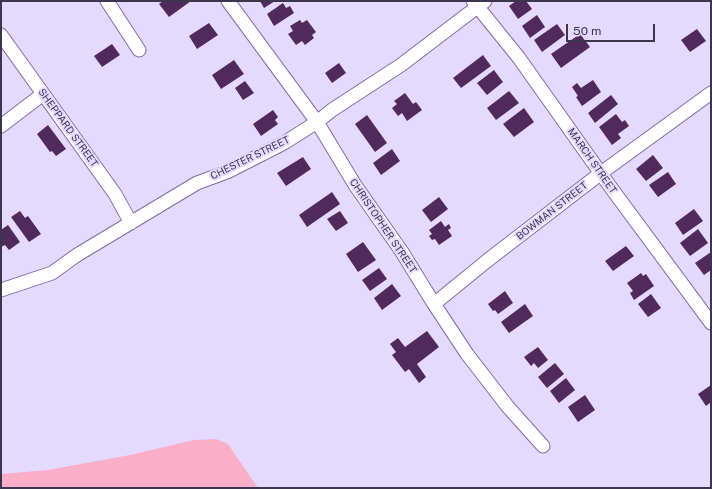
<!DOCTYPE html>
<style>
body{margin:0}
#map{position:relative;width:712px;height:489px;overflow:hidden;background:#e4d9ff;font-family:"Public Sans",sans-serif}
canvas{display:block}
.frame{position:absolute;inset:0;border:2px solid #3d354e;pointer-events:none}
.scale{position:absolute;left:566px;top:24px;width:89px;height:18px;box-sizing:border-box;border:2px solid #3d354e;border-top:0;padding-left:5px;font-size:12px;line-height:14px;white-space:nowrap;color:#3d354e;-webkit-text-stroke:3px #e4d9ff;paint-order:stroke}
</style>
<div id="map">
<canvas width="712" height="489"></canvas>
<div class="frame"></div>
<div class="scale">50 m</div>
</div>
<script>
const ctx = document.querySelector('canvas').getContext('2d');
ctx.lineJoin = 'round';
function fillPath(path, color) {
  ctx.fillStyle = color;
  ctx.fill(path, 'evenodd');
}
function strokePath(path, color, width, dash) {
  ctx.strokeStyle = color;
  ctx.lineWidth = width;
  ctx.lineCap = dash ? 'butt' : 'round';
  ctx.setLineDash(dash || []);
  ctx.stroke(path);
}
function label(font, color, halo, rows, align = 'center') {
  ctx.font = font + ' "Public Sans",sans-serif';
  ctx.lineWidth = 4;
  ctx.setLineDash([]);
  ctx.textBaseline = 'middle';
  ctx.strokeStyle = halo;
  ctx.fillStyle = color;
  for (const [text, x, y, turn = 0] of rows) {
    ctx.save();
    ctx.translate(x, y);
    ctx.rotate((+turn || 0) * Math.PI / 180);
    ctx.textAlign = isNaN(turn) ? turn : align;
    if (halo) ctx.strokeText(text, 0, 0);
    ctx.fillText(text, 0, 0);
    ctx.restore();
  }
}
fillPath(new Path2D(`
 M216,439L228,444L258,488H1V474L48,470L130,455L194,440Z`), '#fbaec7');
fillPath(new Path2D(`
 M163,1H191L169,17L159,4Z
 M260,1H275L264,8Z
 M516,1H526L532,9L518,19L509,6Z
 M283,3L286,8L290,6L294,13L274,26L267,14Z
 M537,15L545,27L530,38L522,26Z
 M300,20L302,23L307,20L316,32L312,35L314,38L305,45L302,41L296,45L288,34L293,31L290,26Z
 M209,23L218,35L197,49L189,36Z
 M557,24L565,35L542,52L534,40Z
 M697,29L706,41L690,52L681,40Z
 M580,34L590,47L561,68L551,54Z
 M112,44L120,55L102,67L94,56Z
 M483,55L491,66L461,88L453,78Z
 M234,60L244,74L221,89L212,75Z
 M339,63L346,73L332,83L325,73Z
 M494,70L503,82L487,95L477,83Z
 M593,80L601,92L582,106L576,97L578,96L572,87L577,83L581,88Z
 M245,81L254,93L243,100L235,88Z
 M509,91L519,103L496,120L487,108Z
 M405,93L413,104L416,102L422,110L407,121L402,113L398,116L392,108L397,104L394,101Z
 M611,95L618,104L595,123L588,113Z
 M524,108L534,122L514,137L503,124Z
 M273,110L278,117L275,120L278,124L261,136L253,124Z
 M616,114L622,122L625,120L629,126L618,134L621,138L612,145L599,127Z
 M367,115L387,143L375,152L355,124Z
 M48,125L66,149L56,156L52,151L50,152L37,134Z
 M392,149L400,161L381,175L373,163Z
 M653,155L663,168L646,181L636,169Z
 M303,157L311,169L286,186L277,173Z
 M668,172L676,184L658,197L649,185Z
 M332,192L340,204L307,227L299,215Z
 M439,197L448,209L431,222L422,210Z
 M694,209L703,221L683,235L675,223Z
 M20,211L25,218L28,216L41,234L29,242L11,217Z
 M340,211L348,223L336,231L327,219Z
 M441,221L445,227L449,224L451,228L448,230L452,236L439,245L435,239L432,240L429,236L432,234L429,230Z
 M8,225L20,242L9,250L5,245L1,247V230Z
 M698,229L708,243L690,256L680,243Z
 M363,242L376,260L358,272L346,254Z
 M626,246L634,256L613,271L605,261Z
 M711,252V270L704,275L695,263Z
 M379,268L387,279L370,291L362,280Z
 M641,273L643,276L646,274L654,286L634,300L630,293L633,291L627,283Z
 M392,284L401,296L382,310L374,298Z
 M505,291L513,303L498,314L495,310L493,311L488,304Z
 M651,294L661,308L648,317L638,304Z
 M525,304L533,316L509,333L501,322Z
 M427,331L439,347L417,364L426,377L419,383L409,369L405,372L392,355L396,352L390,344L398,338L405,347Z
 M538,347L548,360L538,368L534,363L531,366L524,357Z
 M555,363L564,374L547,388L538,377Z
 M566,378L575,390L559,403L550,391Z
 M711,385V402L706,406L698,394Z
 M585,395L595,410L578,422L568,407Z`), '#502a5c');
const minor = new Path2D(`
 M107,1L139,50
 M228,1L317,122L355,185L402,252L434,304L467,354L508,407L543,446
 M473,1L519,58L609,185L711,323
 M1,35L115,194L131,223
 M1,126L43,94
 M1,290L52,273L77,255L197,183L227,172L284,143L317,122L332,110L401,65L485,1
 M434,304L488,260L601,173L711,93`);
strokePath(minor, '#7f6da6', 15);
strokePath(minor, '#fff', 13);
label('10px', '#3d354e', '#e4d9ff', [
 ["SHEPPARD STREET",68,128,54],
 ["CHESTER STREET",250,158,-26],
 ["MARCH STREET",592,161,55],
 ["BOWMAN STREET",552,211,-38],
 ["CHRISTOPHER STREET",383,226,56]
]);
</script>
